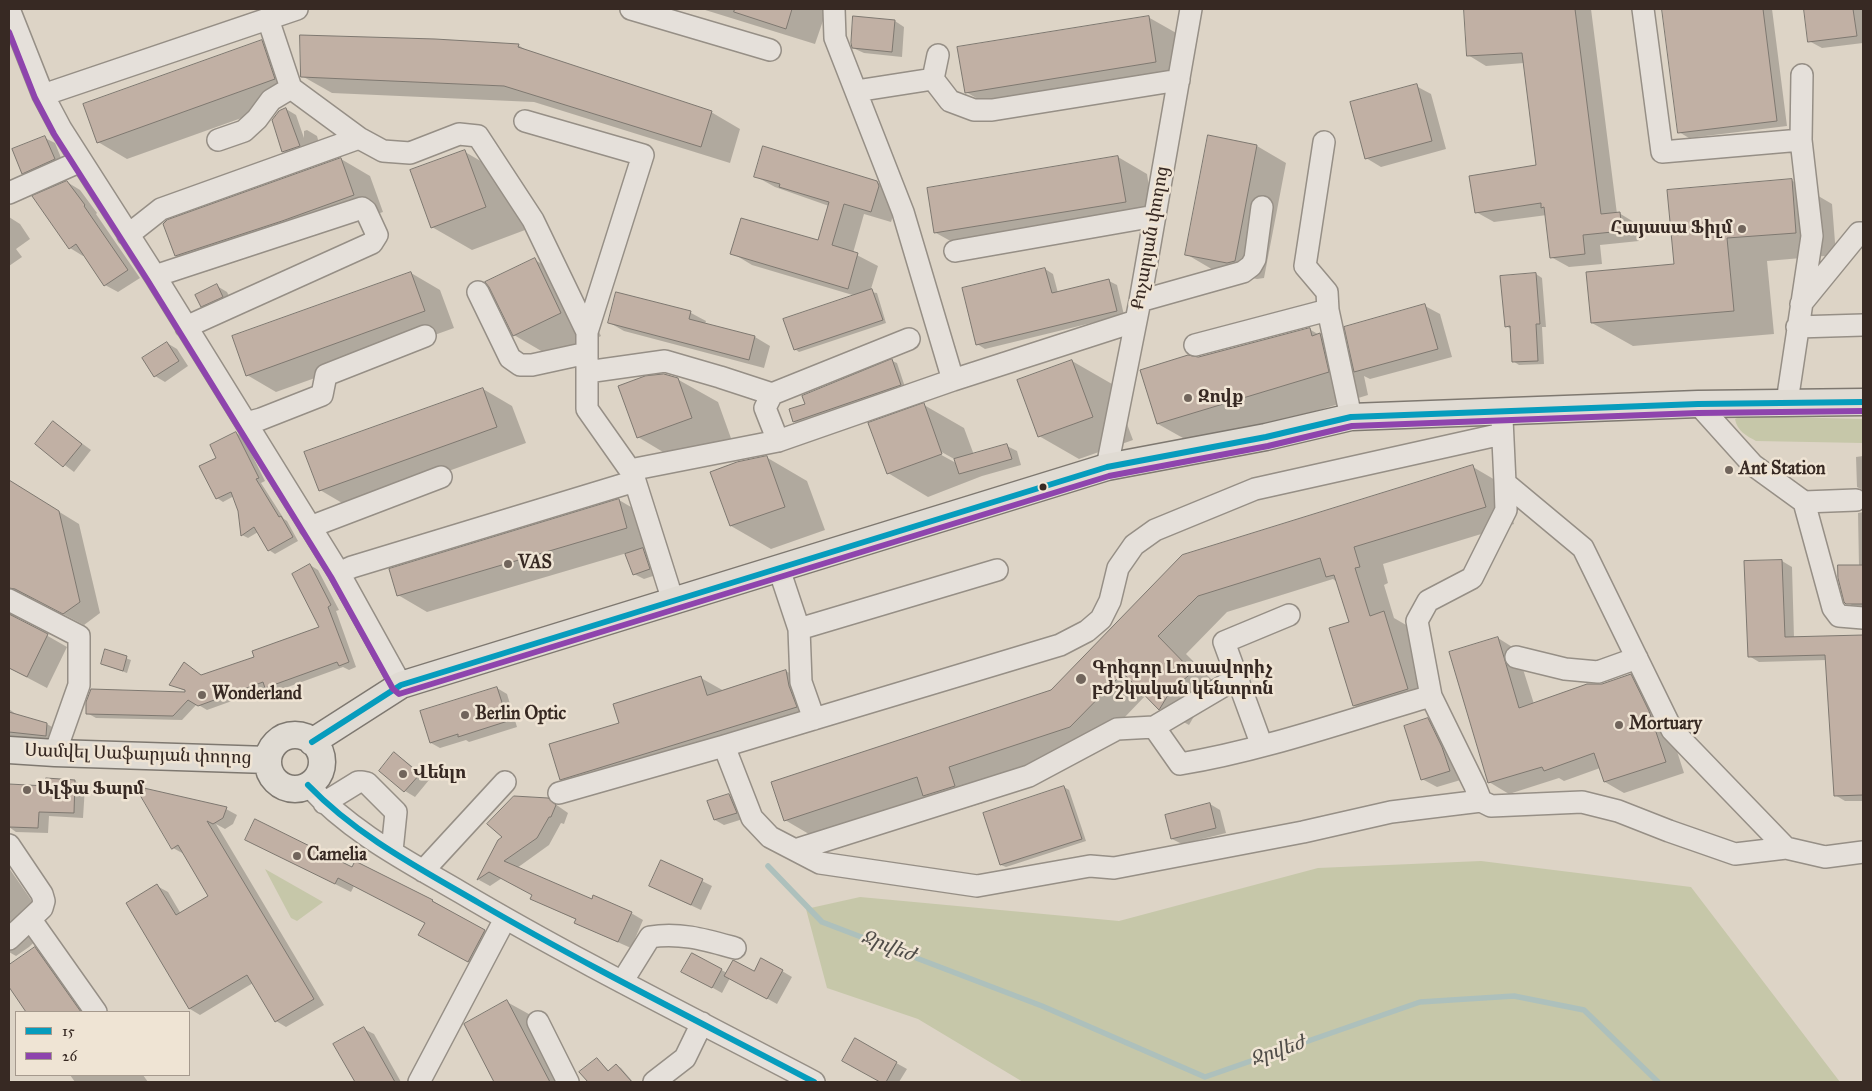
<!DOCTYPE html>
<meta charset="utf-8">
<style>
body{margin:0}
#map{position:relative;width:1872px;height:1091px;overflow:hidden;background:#ddd4c6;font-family:"IM FELL Great Primer",serif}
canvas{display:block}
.frame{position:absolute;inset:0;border:10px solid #372923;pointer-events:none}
.legend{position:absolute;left:15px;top:1011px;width:175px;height:65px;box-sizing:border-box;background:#efe4d4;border:1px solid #a5998d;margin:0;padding:6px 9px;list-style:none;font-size:15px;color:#372923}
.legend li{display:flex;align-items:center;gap:10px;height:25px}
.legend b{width:25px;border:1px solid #a5998d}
</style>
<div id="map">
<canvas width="1872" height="1091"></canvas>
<div class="frame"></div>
<ul class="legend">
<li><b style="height:6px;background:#069cbd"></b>15</li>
<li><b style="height:6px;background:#8e44ad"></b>26</li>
</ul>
</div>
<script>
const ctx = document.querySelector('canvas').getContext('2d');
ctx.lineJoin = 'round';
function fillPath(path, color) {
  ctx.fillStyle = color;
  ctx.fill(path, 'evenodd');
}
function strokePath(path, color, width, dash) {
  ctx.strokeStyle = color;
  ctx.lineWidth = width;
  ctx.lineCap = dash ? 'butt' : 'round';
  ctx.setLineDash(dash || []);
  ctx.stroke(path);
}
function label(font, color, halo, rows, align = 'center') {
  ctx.font = font + ' "IM FELL Great Primer","Noto Serif Armenian",serif';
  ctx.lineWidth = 5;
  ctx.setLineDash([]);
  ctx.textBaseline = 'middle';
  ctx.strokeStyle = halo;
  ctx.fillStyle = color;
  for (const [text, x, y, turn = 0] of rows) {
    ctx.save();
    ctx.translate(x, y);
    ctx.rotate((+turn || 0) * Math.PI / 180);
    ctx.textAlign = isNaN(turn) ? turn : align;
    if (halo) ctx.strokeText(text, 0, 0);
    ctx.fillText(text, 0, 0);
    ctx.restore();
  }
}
fillPath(new Path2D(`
 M1742,416L1863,419V443L1756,441C1747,436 1737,431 1735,419Z
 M1481,861L1691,887L1840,1082H1023L918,1019L827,988L806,909L860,897L1119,921L1318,868Z
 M265,869L323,902L297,921L291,918Z`), '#c6c7a9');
fillPath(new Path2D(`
 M702,9H827L815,44Z
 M1465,9H1591L1617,214L1619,213L1637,224L1639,241L1600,245L1602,264L1569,267L1551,257L1547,215L1494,222L1476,212L1538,167L1524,63L1486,66L1468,55Z
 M1663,9H1772L1787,126L1689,138L1679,132Z
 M1805,9H1863V43L1822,48L1809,41Z
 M1148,17L1178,34L1185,78L995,109L966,92Z
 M895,21L904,27L902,57L864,53L853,48Z
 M261,41L291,58L303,96L127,159L98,142Z
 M518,45L531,53L711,112L740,129L730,163L534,102L332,93L302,76Z
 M1416,86L1431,94L1446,149L1381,167L1366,158Z
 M286,109L296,115L304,138V131L307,130L317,136L320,147L315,149L307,145L309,151L293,157L284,151Z
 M45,138L55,143L64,165L33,178L23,173Z
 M1257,146L1286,163L1264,278L1257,279L1215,271L1186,254Z
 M465,152L505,175L525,230L472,250L432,227Z
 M1118,157L1147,174L1154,218L965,249L936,233Z
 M341,159L370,176L383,212L205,272L176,256Z
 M755,176L877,182L897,194L899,198L891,222L864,214L853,253L878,266L870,292L877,293L886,323L799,352L795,349L856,296L752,265L732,253L818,241L829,206L775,187Z
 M1791,180L1832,204L1836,255L1767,261L1774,334L1633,346L1592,323L1675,265Z
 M67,182L80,190L97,213L96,214L140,278L118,292L105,285L84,255L83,256L70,248Z
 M9,217L20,224L30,239L16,249L22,257L9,266Z
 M535,260L575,283L601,336L555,359L514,335L490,286Z
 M1045,269L1053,274L1058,293L1109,281L1117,285L1124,315L985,349L977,344Z
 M411,273L440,290L454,328L276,392L247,375Z
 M1536,274L1542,278L1546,327H1542L1544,364L1519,365L1513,361L1511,329L1506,326Z
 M217,286L227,292L232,302L212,311L202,306Z
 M1425,306L1440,314L1452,357L1370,379L1364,376L1368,395L1199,447L1158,424L1309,329L1351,353Z
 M691,313L706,321L705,324L755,337L770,346L764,368L624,331L610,323Z
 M167,343L177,349L188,366L165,382L155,376Z
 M892,361L897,363L905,387L799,424L794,422L790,410L806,404Z
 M1072,361L1112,384L1133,440L1079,459L1039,436Z
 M677,379L718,402L732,441L678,461L638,437Z
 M483,389L512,406L526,443L349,507L320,490Z
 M924,405L964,428L974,455L1007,446L1017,451L1021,465L982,476L928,497L888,473ZM938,450L956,460V463L936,452Z
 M54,423L91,450L74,472L37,444Z
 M236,433L243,437L265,481L261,483L284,519L287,521L298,541L275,554L269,550L258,532L248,538L242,535L239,511L234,496L223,502L217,498L218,458Z
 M1863,456V490L1857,487L1856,457Z
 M766,457L807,481L825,530L771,549L731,526Z
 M1473,467L1502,484L1514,524L1383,564L1388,583L1384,585L1394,618L1413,629L1437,705L1383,722L1354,705L1351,623L1338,583L1333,579L1227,612L1186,654L1221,689L1200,706L1189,725L1160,709L1146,695L1100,743L977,784L983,803L953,812L930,799L814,837L785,820L1051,691L1183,556Z
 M9,481L79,524L100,613L84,625L36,600L29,598L16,613L18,619L67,647L47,688L9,668Z
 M619,500L648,517L656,545L642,549L653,555L659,574L644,579L634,574L627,553L427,612L398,595Z
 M1863,512V606H1854L1846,602L1859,566L1858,513Z
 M1782,561L1792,567L1794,638L1863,636V801H1845L1835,795L1827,660L1759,662L1749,656Z
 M310,565L318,570L339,610L336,611L356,667L349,670L343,667L274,692L268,688L207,710L197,704L182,720L96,718L87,713L188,692L171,685L192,669L202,676L256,658L321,628Z
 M1498,638L1517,650L1534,704L1602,685L1630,675L1650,686L1668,723L1684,773L1624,793L1605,782L1600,768L1564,781L1559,778L1509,794L1489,782Z
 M106,651L131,660L127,673L102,664Z
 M786,671L815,688L818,704L825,724L590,796L561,779L621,723L701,678L724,691Z
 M497,688L507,694L517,727L469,742L466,740L440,748L431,743Z
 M9,709L17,715L47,724L57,730L56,741L9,736Z
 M1428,719L1443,728L1464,779L1437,787L1422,779Z
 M395,754L404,760L429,780L415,797L405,791L381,771Z
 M75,781L85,787L83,818L49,816L48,833L16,832L9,827V785L47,787Z
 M1064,787L1069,790L1086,841L1006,867L1001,865L984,814Z
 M138,788L226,809L237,815L233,824L225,829L216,824L324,1005L286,1027L276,1021L253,983L200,1015L190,1009L127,904L157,886L168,892L181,914L210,896L184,854L173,848Z
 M729,795L739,801L746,818L724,825L715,820Z
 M548,799L568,813L564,824L561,823L549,845L517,868L593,901L631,913L643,920L631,948L588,929L576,922L577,920L544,905L532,898L533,895L502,878L490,886L479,880L499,841Z
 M1210,804L1220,810L1226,833L1182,844L1172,839Z
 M262,848L353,869L356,862L433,901L499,940L483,970L434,943L426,923L354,886L351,892Z
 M9,868L50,927L29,947L16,956L9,952Z
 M702,881L712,886L701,910L660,891Z
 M35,948L64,965L97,1012H27L9,985V966Z
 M692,954L727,973L782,971L792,977L777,1004L730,978L722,993L683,971Z
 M507,1002L536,1018L569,1082H495L465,1025Z
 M364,1029L374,1034L401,1082H356L335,1045Z
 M855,1040L907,1069L899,1082H882L844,1061Z
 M597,1059L609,1071L616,1065L621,1068L633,1082H589L581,1072Z
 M70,1075H143L148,1082H75Z`), '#0003');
strokePath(new Path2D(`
 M768,866L822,922L1042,1006L1205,1077L1420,1002L1514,996L1584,1010L1658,1082`), '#adc0bc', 5.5);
const building = new Path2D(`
 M735,9H792L786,29L734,12Z
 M1464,9H1575L1601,214L1620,212L1622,231L1583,235L1585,254L1550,258L1544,207L1541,208V203L1475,213L1469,176L1536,165L1522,53L1467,56Z
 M1662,9H1763L1777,121L1678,133Z
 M1804,9H1853L1857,36L1808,42Z
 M853,16L895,20L892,52L852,48L851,43Z
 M1149,16L1156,62L965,93L957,47Z
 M300,35L435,39L519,44L518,47L712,111L701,147L504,86L301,77Z
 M262,40L275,79L97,143L83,104Z
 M1417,84L1432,141L1365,159L1350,102Z
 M286,108L300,146L282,152L272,120L279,111Z
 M1208,135L1257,145L1235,261L1227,263L1185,255Z
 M45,136L55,159L22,174L12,149Z
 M763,146L877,181L879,186L871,212L844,204L832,245L858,253L848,289L730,254L741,218L818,240L829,202L779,187L780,184L754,177Z
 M465,150L486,207L431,228L410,170Z
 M1118,156L1126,202L934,233L927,188Z
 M341,158L354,195L282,221L175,256L163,224L167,220Z
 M1792,179L1796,233L1727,238L1734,311L1591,323L1586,272L1674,264L1667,190Z
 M67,181L85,205L84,206L128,270L104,286L76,244L69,249L32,196Z
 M535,258L561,313L513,336L489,287L485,282Z
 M1045,268L1052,293L1109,279L1117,311L976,345L962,288Z
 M411,272L425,311L246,376L232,336Z
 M1536,273L1540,324H1536L1538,361L1512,362L1510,326L1505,327L1500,276Z
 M217,284L223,297L201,307L195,295Z
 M872,289L883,320L794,350L783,319Z
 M616,292L691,311L689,319L755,336L749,360L608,323Z
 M1425,304L1438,349L1354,372L1344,327Z
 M1310,328L1312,336L1320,333L1329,372L1157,424L1140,370L1188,355L1198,357Z
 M167,342L179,361L154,377L142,358Z
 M892,359L901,385L793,422L789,409L805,404L802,396Z
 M1072,360L1093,417L1038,437L1017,380Z
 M664,374L678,378L692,418L637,438L618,386L645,376Z
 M483,388L497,427L319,491L304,452Z
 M924,403L942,454L887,474L868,423Z
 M53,421L82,444L63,467L35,444Z
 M236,432L259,478L256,479L279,517L281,516L293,537L268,551L254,527L241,536L238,511L231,492L216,499L199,466L216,458L210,445Z
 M1007,444L1012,459L959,474L954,459Z
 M767,456L785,507L730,526L710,472L737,462Z
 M1473,465L1486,507L1354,547L1360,567L1355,568L1370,616L1384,611L1408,689L1353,706L1329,628L1349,622L1334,575L1326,577L1320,558L1198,596L1158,636L1193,672L1171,690L1159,710L1123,673L1070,727L949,767L955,786L923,796L917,777L784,821L771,782L1051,690L1182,555Z
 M9,480L59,511L80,602L63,614L15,589L9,588Z
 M619,499L627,528L397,596L389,569Z
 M643,548L650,569L633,575L625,554Z
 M1782,560L1785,637L1863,635V795L1834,796L1825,655L1748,657L1744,561Z
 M310,564L331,605L328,607L349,662L339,666L337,662L265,688L263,682L198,706L188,700L173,716L86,714V702L91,689L185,692V690L169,685L184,662L201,675L254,657L252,651L319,627L292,574Z
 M1838,565H1863V604H1846L1844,602L1838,578Z
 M9,614L48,634L27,677L9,668Z
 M1498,637L1519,708L1587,684H1602L1631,674L1649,711L1666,762L1604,782L1594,753L1544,771L1542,767L1488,783L1449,652Z
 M105,649L127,656L123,671L101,664Z
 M786,670L789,686L797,707L560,780L549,744L619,723L613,704L701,676L707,695Z
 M497,687L508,721L458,737V734L430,743L420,711Z
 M9,712L47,723L46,736L9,732Z
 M1428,718L1442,747L1450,771L1421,780L1404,726Z
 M394,752L420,774L404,792L379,771Z
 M46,778L75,780L74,813L39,812L38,828L9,827V784L46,786Z
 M135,786L227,807L223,818L213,824L207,821L314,999L275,1022L247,975L189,1009L126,903L157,884L176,915L208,896L178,845L172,849Z
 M1064,786L1082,839L1000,865L983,813Z
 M729,794L737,813L714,820L707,801Z
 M514,796L548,798L556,805L551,817H549L537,838L504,861L592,899L593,895L632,912L618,942L574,923L576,919L530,899L532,895L489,872L477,880L498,840L502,837L487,824Z
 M1210,803L1216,828L1171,839L1165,815Z
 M255,819L352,867L355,861L433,900L432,901L485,930L468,962L418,935L425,923L338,878L335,884L245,840Z
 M661,860L703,879L691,905L649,886Z
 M35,947L81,1012H26L9,987V965Z
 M692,953L722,969L712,988L681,972Z
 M761,958L783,970L767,999L724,976L733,960L754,971Z
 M507,1000L531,1046L550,1082H494L464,1024Z
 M364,1027L395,1082H355L333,1044Z
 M855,1038L897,1062L886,1082H880L842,1061Z
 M597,1058L608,1071L616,1064L632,1082H588L579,1072Z`);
fillPath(building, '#c1b0a4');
strokePath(building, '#7e7870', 1);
const minor = new Path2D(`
 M9,9L43,95L61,129L155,276L339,573L401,685
 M631,9L770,50
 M834,9L835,38L903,212L953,380
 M1643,9L1662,152L1801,140L1812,236L1787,402
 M268,19L291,88L359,138L383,151L410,153L459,134L478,136L533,220L587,332
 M933,79L950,101L974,110H992L1179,80
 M856,91L933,79L938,55
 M43,95L297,9
 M525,121L643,155L587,332V409L630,470L635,481L673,601
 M218,140L244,131L257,119L271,100L291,88
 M1801,140L1802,75
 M1324,142L1305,266L1327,292L1328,310L1351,417
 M9,193L81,161
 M128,235L161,209L359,138
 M955,251L1155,216
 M155,276L362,208L366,211L377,235L372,243L186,327
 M478,292L510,358L520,365H532L587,353
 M1140,301L1243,272L1251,266L1255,259L1262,207
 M1801,304L1859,233H1863
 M1797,327L1863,325
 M1195,345L1328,310
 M587,372L665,361L720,377L772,394
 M1698,404L1753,465L1804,502L1856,500
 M1502,419L1505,483L1583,548L1672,730L1786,848L1825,857L1863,852
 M246,423L261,419L322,395L326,375L425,336
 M778,441L765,408L772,394L909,339
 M1107,467L1140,301L1191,9
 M630,470L778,441L953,380L1136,321
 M1505,483L1506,510L1472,578L1428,601L1417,621L1431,696L1475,786L1481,801L1491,806L1582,802L1618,811L1669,831L1735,854L1786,848
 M1804,502L1833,608L1839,616L1863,618
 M310,527L441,477
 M779,569L799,629L801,682L814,719
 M339,573L352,567L635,481
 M9,600L79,636V685L55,753
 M799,629L997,570
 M1516,657L1565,669L1598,672L1637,658
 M1154,727L1237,678
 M724,746L752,818L770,837L820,863L977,886L1090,866L1114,868L1303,832L1391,812L1481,801
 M1262,746L1224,642L1289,615
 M308,785C350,832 407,861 460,892C575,960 696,1020 814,1082
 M559,793L724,746L1060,645L1087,631L1101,619L1110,601L1118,568L1134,545L1155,530L1255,489L1502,434
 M324,803L358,782H362L367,783L396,812L392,851
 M9,845L42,894L44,901L42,908L9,939
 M795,850L1029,776L1117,729L1154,727L1180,764C1265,750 1348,720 1431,696
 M423,871L505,782
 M31,920L96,1012
 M622,982L650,937C680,932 706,940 735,948
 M538,1022L568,1082
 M419,1082L505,919
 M654,1082L685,1058L702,1023`);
const major = new Path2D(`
 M268 762a27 27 0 1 1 54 0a27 27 0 1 1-54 0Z
 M312,742L401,685L1107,467L1266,437L1351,417L1698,404L1863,402
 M9,750L55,753L268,760`);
strokePath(minor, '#968f86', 24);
strokePath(major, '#7e7870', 29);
strokePath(minor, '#e5e0da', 21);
strokePath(major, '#e0dbd3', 26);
strokePath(new Path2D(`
 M312,742L401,685L1107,467L1266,437L1351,417L1698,404L1863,402
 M308,785C357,836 419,868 479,903C589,967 702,1023 814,1082`), '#069cbd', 6);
strokePath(new Path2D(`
 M9,32L35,98L54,134L148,281L331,577L393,689L399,694L1109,476L1268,446L1352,426L1698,413L1863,411`), '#8e44ad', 6);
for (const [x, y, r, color] of [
 [1742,229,5,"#71655c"],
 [1188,398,5,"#71655c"],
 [1729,470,5,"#71655c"],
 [1043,487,4.5,"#372923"],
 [508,564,5,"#71655c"],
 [1081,679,6,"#71655c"],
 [202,695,5,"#71655c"],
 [465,715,5,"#71655c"],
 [1619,725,5,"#71655c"],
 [403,774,5,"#71655c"],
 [27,790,5,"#71655c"],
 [297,856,5,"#71655c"]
]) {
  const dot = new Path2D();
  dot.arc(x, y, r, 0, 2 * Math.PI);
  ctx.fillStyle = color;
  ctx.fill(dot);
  strokePath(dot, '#efe4d4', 2);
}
label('bold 18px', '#372923', '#efe4d4', [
 ["Հայասա Ֆիլմ",1732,229,"right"],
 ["Զովք",1198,398],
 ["Ant Station",1739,470],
 ["VAS",518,564],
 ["Գրիգոր Լուսավորիչ",1092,669],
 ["բժշկական կենտրոն",1092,690],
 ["Wonderland",212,695],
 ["Berlin Optic",475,715],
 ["Mortuary",1629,725],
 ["Վենլո",413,774],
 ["Ալֆա Ֆարմ",37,790],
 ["Camelia",307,856]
], 'left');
label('18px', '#372923', '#efe4d4', [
 ["Քոչարյան փողոց",1151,238,-80],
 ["Սամվել Սաֆարյան փողոց",138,755,2]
]);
label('italic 19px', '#4f4c48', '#efe4d4', [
 ["Ջրվեժ",888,947,21],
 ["Ջրվեժ",1278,1052,-19]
]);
</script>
